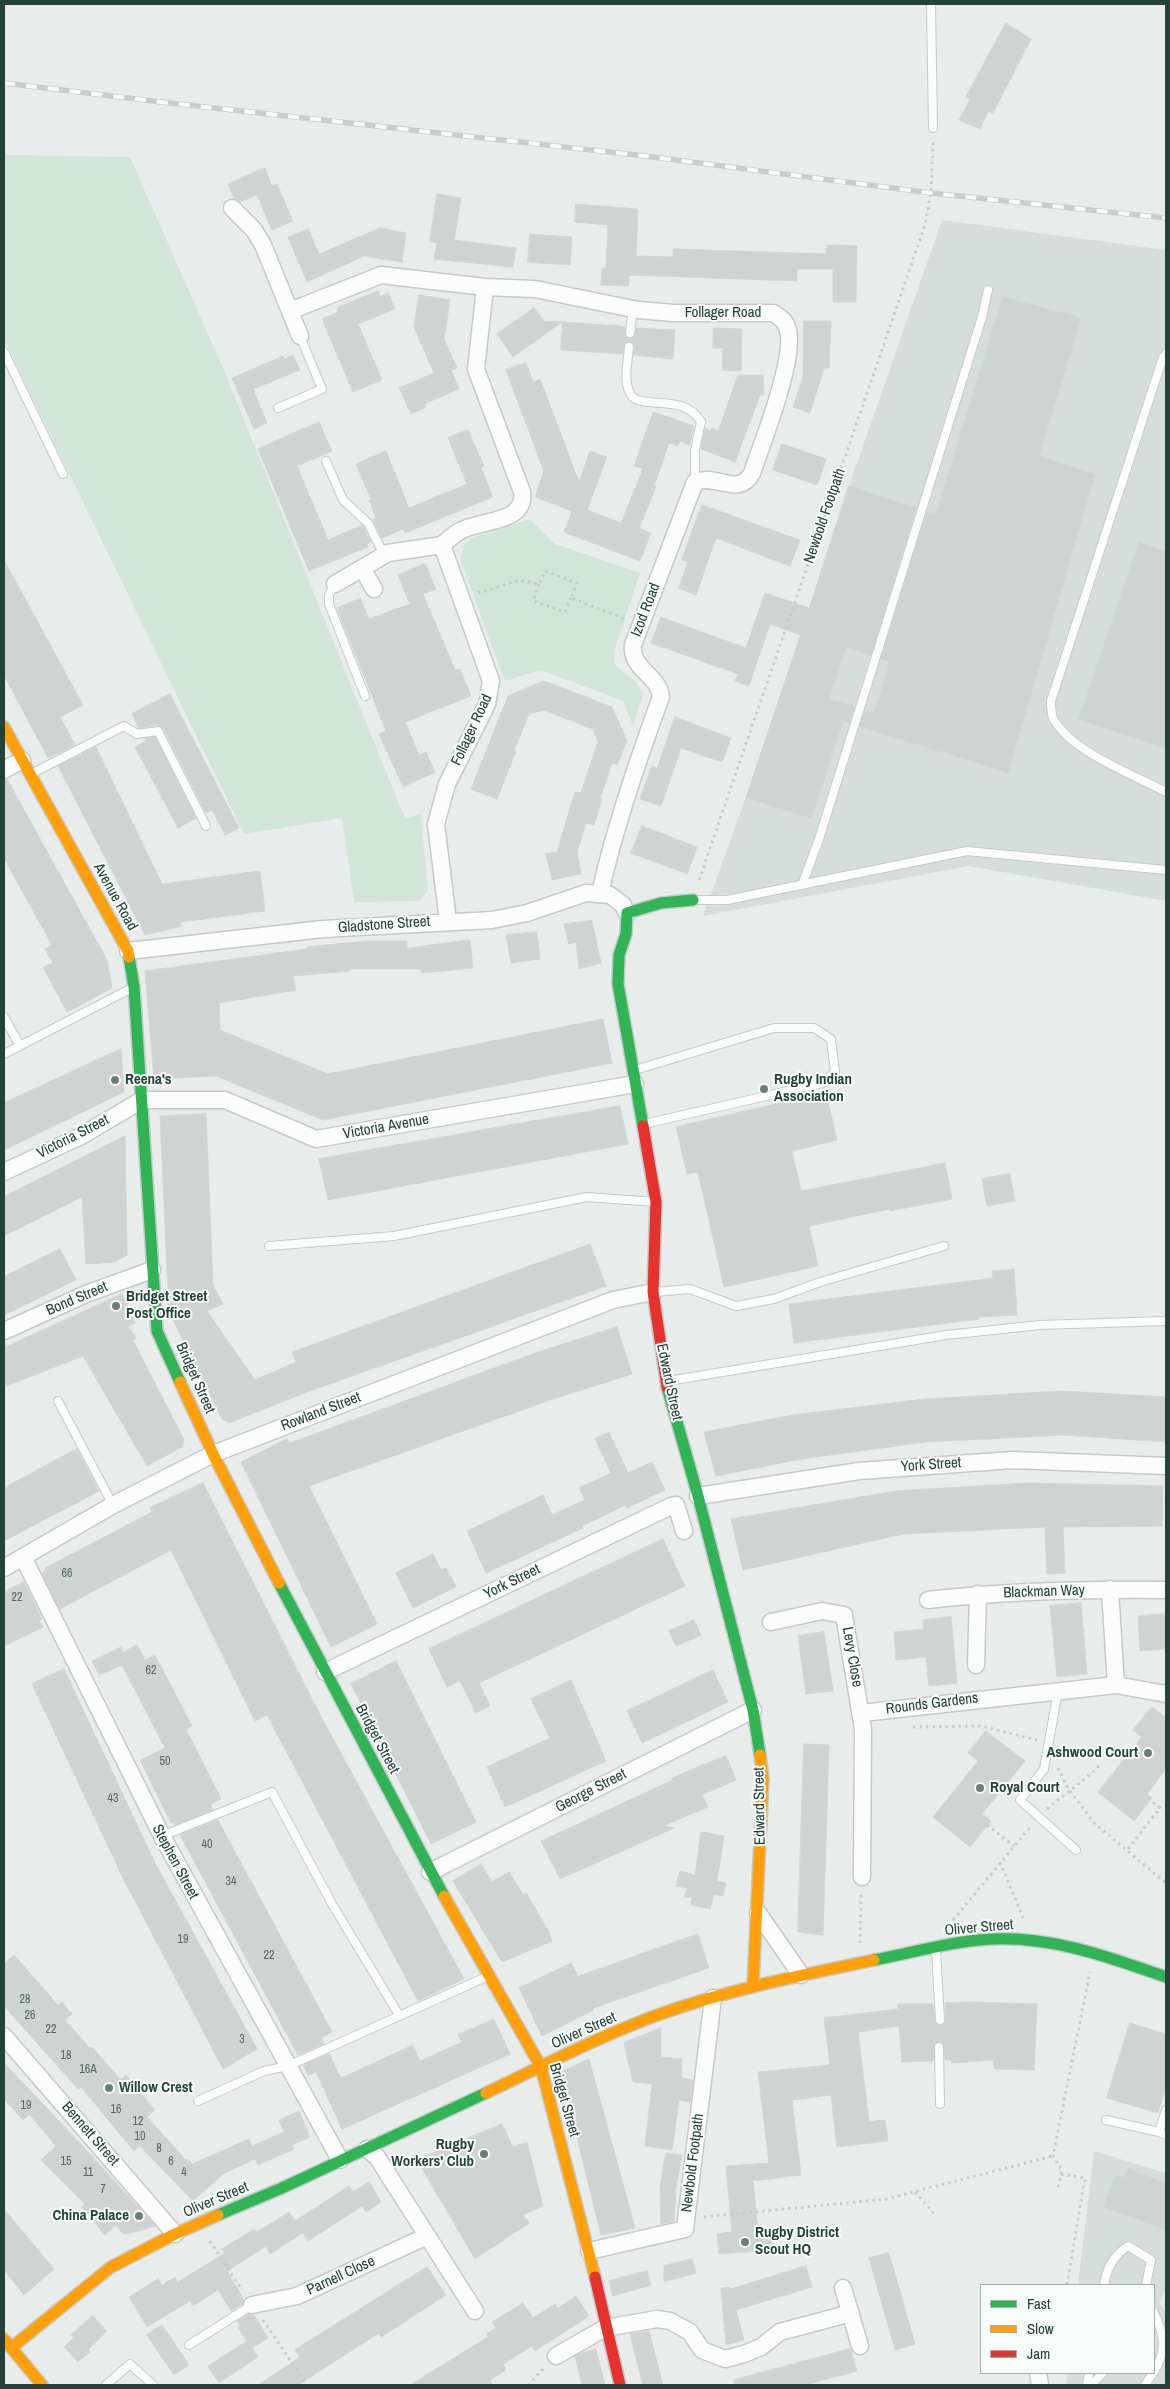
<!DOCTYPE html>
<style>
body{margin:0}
#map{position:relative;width:1170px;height:2389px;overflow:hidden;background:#e8edeb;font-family:"Archivo Narrow",sans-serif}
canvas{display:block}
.frame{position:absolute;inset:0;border:5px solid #24423a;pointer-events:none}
.legend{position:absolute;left:980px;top:2284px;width:175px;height:90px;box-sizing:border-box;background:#f7fbf9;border:1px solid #a3b1ad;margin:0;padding:6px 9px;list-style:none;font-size:15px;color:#24423a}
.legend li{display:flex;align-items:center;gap:10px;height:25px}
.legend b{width:25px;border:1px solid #a3b1ad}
</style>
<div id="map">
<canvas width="1170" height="2389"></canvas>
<div class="frame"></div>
<ul class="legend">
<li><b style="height:6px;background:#30b455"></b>Fast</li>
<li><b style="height:6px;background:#ff9f0a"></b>Slow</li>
<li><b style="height:6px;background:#e5322d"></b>Jam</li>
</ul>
</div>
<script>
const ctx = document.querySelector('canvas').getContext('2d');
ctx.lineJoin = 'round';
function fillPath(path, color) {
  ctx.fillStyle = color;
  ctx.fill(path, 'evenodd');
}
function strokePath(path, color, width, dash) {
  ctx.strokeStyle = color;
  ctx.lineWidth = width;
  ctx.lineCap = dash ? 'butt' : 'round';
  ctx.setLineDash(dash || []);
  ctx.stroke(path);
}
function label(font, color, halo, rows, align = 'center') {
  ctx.font = font + ' "Archivo Narrow",sans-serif';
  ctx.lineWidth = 4;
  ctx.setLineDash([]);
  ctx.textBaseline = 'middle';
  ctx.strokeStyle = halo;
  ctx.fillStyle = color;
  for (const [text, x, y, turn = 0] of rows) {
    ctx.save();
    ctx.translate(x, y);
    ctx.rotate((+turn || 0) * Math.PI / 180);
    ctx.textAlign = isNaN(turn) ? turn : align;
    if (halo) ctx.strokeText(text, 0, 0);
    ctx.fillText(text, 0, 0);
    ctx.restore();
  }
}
fillPath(new Path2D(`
 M942,220L1166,250V901L969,866L703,916L746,797L849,486Z
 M1094,2151L1166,2173V2289L1159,2303L1166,2311V2385H1066L1068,2373H1154V2285H1078Z`), '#d6dedb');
fillPath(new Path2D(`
 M4,155L130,157L226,375L401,809L406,818L421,814L428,891L419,901L354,902L342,818L244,834L4,339Z
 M530,519L555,544L640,573L614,652L616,666L636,682L643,694L633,726L623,701L541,670L505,681L460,559L465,544L471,538Z`), '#d1e6d8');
const building = new Path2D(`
 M1006,23L1031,39L993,113L988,111L980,129L959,120L970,100L966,97Z
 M265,168L272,186L277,184L293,221L272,230L257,195L240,202L234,198L228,184Z
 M437,194L461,198L454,240L516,248L513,267L434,259L437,243L430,242Z
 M576,204L638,209L636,256L673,257V249L826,254L827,245L857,246L856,302H833V269H797V281L629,275V286L601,285L602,268H606L608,225L575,222Z
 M380,228L406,233L402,262L364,256L307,282L288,237L308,229L319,254Z
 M530,234L572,237L570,265L528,262Z
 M378,291L380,297L388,293L395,309L358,324L382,380L353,392L322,319L338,312L337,308Z
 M419,295L450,300L444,339L457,368L451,370L459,389L424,404L426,407L411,414L399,388L434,373L414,327Z
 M1003,297L1081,318L1039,456L1095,474L1008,773L860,726L865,711L874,714L890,662L881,659L927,512L936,514Z
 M534,308L544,321L562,322L513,357L497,334Z
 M804,321H831L829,368H824L810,413L793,407L803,377Z
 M563,322L620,326L625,327V336L630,339L635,336L636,328L675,330L673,359L634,355V345L629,341L624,344L623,354L561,350Z
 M714,328L742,329L741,371L722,370L723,348H713Z
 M293,355L300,370L253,389L267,423L254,429L232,378L283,356L284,359Z
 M526,363L533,382L540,379L579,482L590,451L607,457L587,510L621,523L643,469L634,466L653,412L694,426L690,445L680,441L678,446L669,443L654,486L656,487L639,528L651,533L640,561L564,532L572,511L535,497L544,471L506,370Z
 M738,375H763L764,395H760L735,462L701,449L705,429L711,431L712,428L718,431Z
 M319,422L332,451L297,466L328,540L362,525L371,542L367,544L368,547L309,571L258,449Z
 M468,430L484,466L481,468L493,497L405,533L403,529L382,538L373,520L376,518L369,500L371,499L356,464L386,451L409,508L467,484L448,438Z
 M782,444L826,459L817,485L773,470Z
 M849,486L916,508L871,655L846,647L829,699L854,707L849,723L843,721L811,818L746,797L801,635L770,624L749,686L735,681L738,674L651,643L661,617L746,648L765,593L809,608Z
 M702,505L800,540L790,566L716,538L696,595L679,588L688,562L682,560Z
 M1139,542L1166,551V748L1079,720Z
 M4,560L83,705L60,717L75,745L48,758L4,675Z
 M425,564L436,589L423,594L455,670L460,669L471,696L405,722L419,755L426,752L435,772L403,787L379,734L386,731L337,608L360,598L369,619L410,604L398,575Z
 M544,681L612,707L627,741L617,765L612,763L600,799H602L594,825L586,823L577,852L581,874L552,880L546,854L557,852L575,792L581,793L598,742L593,729L543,710L529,714L514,750L516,751L497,799L471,789L508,696Z
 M170,694L239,828L225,835L212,810L206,813L163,728L157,725L139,728L132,714Z
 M675,717L731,738L722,762L681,748L661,806L640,799L652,766L657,768Z
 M155,737L196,818L178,828L135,747L146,741L145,739Z
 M96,747L162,884L260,871L265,911L180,922L182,926L145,935L58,766Z
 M7,779L107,960L112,988L67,1012L43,967L53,963L45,949L52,945L4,858V780Z
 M642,826L697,847L687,874L631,853Z
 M592,921L601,963L579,969L576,942L569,944L564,924Z
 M537,932L540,959L511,963L506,935Z
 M470,940L473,968L422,973L421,969H350V971L293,976L296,990L219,1003L220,1030L328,1074L603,1019L612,1063L323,1120L216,1076L154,1079L145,971L307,949V947L366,941H407V948Z
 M121,1049L124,1092L4,1150V1103Z
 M826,1093L837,1140L792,1151L801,1191L945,1163L952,1199L890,1211V1209L809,1226L818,1266L724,1287L698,1172L687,1174L676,1127Z
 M620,1106L628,1144L328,1200L319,1159Z
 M206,1114L213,1285L223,1304L207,1311L255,1380L296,1362L292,1352L590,1244L606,1286L307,1392L229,1423L222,1419L169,1312L160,1116Z
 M125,1136L127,1255L115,1262L86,1264L82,1197L4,1236V1197Z
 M1010,1174L1015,1201L987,1206L982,1179Z
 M60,1249L76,1280L4,1315V1277Z
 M1014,1270L1017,1315L978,1317L979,1319L794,1343L789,1304L993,1278L992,1271Z
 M122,1294L135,1323L128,1326L136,1338L133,1340L184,1440L182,1447L147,1466L83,1356L4,1387V1348Z
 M617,1327L632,1374L550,1400L309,1486L377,1624L331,1647L241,1462L287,1439L290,1443L538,1352Z
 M1062,1391L1166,1397V1442L1064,1435L926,1442L801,1459L716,1476L704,1432L792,1415L925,1399Z
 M609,1432L628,1473L652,1462L665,1490L627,1508L626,1505L582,1526L583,1528L486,1573L467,1531L543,1495L552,1515L585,1500L579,1488L611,1473L595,1439Z
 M77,1449L99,1491L4,1541V1488Z
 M203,1483L318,1711L464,1979L418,2001L267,1715L255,1721L171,1550L60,1609L42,1573L46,1571L45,1568L152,1512L150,1508Z
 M1028,1483L1163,1486L1162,1526L1063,1527L1065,1573L1047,1574L1045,1527L903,1534L743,1570L731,1519L896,1491Z
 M663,1539L685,1586L479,1683L490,1706L476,1713L460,1681L447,1687L429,1649Z
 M433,1554L441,1570L446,1568L456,1587L413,1608L396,1573Z
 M24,1582L42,1619L39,1620L43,1627L4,1646V1592Z
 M1081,1603L1087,1674L1057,1677L1050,1606Z
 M1166,1614V1649L1140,1651L1138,1616Z
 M951,1617L957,1683L929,1686L926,1657L896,1660L894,1632L924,1629L923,1620Z
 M694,1620L701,1635L676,1646L669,1631Z
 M824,1632L833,1691L806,1694L798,1636Z
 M137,1645L145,1660L155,1655L192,1726L186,1729L221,1799L210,1804L213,1810L175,1825L173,1822L171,1823L140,1760L165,1748L122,1665L99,1675L92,1661L121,1647L123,1652Z
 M396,1661L476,1822L431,1844L351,1684Z
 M64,1669L155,1863L257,2049L223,2069L123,1878L32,1684Z
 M713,1670L728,1702L642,1743L627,1711Z
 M571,1680L606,1761L505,1807L487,1767L550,1738L531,1699Z
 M1152,1707L1166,1718V1769L1147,1794L1152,1798L1134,1821L1098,1792L1142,1737L1133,1730Z
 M986,1731L1025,1761L982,1814L991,1821L970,1847L933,1817L978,1761L968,1753Z
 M804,1744L829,1745L823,1935L798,1932Z
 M726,1756L736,1780L702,1795L708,1807L663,1826L674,1828L560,1879L541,1841L673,1780L672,1778L695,1768Z
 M218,1820L332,2032L321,2038L324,2044L298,2055L180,1835Z
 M701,1832L724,1836L717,1881L726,1883L723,1896L714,1894L710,1909L691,1905L692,1898L684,1897L688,1888L676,1886L680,1871L695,1875Z
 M481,1864L492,1882L509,1872L523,1895L526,1893L548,1930L552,1941L502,1962L453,1881Z
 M698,1934L709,1968L593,2008L594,2010L542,2036L519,1988L571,1963L578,1976Z
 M14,1955L58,2005L62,2002L72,2014L65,2020L90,2048L92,2047L121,2080L126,2075L155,2110L147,2117L186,2160L188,2159L192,2164L249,2139L252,2146L284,2132L279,2120L299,2111L310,2137L292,2145L294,2149L258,2165L255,2159L223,2174L193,2201L140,2146L134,2151L81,2087L78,2089L4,2006V1964Z
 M971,2002L1037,2004L1034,2070L994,2069V2060L952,2063L951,2060H945L944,2045L939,2041L934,2045V2061L902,2062L899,2026L858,2032L869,2122L885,2120L888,2141L837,2147L831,2095L792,2100L801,2175L753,2181L758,2230L771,2229L773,2250L719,2254L717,2234L732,2232L726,2166L769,2163L758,2072L830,2065L824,2018L898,2009V2004H933L935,2023L941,2026L946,2020L945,2003Z
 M494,2019L510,2054L342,2129L316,2072L308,2075L303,2065L329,2054L341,2078L413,2045L420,2061L462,2042L458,2035Z
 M1130,2023L1166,2034V2087L1158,2113L1107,2098Z
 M661,2028V2057L682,2059L681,2078L693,2080L690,2102L679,2100L672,2150L645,2146L652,2084L633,2082L624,2043Z
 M589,2059L635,2228L601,2235L561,2072Z
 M4,2063L79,2142L155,2226L128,2234L122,2233L116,2225L105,2235L81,2207L85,2204L41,2160L56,2146L29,2114L23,2120L4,2099Z
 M502,2124L513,2147L527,2142L543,2206L523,2215L529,2223L475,2259L417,2160Z
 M666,2153L682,2155L676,2187L674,2221L661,2224L660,2188Z
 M1127,2169L1166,2183V2230L1104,2207L1115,2175L1124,2178Z
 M369,2182L381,2202L366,2212L362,2206L308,2241L303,2233L270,2254L266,2246L227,2271L244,2300L242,2304L231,2311L218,2290L193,2306L190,2301L147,2327L129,2297L158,2279L162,2285L175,2277L178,2282L225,2253L222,2249L254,2229L257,2232L289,2212L295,2221L349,2186L353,2192Z
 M4,2209L54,2269L24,2295L4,2270Z
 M889,2253L915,2344L895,2350L869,2258Z
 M692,2259L696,2273L664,2282V2266Z
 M806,2266L812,2287L736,2310L744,2340L726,2345L721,2288L729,2287L730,2289Z
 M427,2267L446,2295L381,2337L379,2333L298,2385H258L300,2357L295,2350Z
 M647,2271L651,2285L613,2296L609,2281Z
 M576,2296L589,2316L535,2351L532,2346L503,2364L506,2370L490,2380L492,2385H410L488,2337L486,2334L496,2328L492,2322L523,2303L533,2318L555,2304L558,2308Z
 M248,2314L254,2315L268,2338L252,2348L258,2357L219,2383L208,2366L247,2341L238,2327L240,2325L237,2321Z
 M93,2316L107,2331L88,2350L90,2352L78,2362L64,2347L74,2337L71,2335Z
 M162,2325L189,2365L174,2375L147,2335Z
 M649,2331L663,2385H643L630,2334Z
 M596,2349L605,2385H582L575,2356Z
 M850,2349L857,2371L804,2385H734V2380Z`);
fillPath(building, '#cfd4d2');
strokePath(building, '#d1d6d4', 1);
const lane = new Path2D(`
 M931,4L933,128
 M630,333L633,309
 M629,347C628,361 623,381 630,393C638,412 684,391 701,422L695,450V482
 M4,352L63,474
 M1166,354L1163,357L1051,701C1051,707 1051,715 1054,720C1074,753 1132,774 1166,792
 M278,408L322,389L300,336
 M326,461L343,500L368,523L384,555
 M335,584L329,595V604L365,696
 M31,774L124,726L137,734L158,731L206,826
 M802,885L819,839L982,317L988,290
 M694,900H727L967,851L1166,870
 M4,1017L20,1046
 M4,1054L132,988
 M635,1070L774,1028H814L831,1039L835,1072L823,1083L644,1124
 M269,1246L394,1236L587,1197L655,1202
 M655,1292L690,1289L736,1306L774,1299L820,1282L944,1246
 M668,1381L946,1335L1040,1325L1166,1321
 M58,1401L113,1505
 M1058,1691L1044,1769L1020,1800L1076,1850
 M162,1836L272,1792L332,1904L399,2015
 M936,1950L940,2020
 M939,2047L940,2104
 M198,2101L264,2071L288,2066L486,1977
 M1166,2110L1159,2132L1166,2135
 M1106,2120L1159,2132
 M1104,2285C1107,2268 1113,2256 1128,2246L1151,2260L1146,2285
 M1154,2313C1165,2336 1167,2350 1154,2372
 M189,2345L252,2305
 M106,2385L130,2364L153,2385
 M1087,2385L1089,2373
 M1091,2385L1103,2373
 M1145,2385L1153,2373`);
const street = new Path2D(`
 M232,208L254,230L263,245L300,336
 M485,287L535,289L638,310L674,313H773C779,317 785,320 787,327C798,354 762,443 752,473C739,498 716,473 695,482L633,645C630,669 659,675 661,697C637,762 615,826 600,893
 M290,311L381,275L485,287L476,369L522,492C526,524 481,519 460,531C454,534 448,540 442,545
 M362,568L374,589
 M335,584L388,553L442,545L491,681L487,704L447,784L436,824L448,921
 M4,770L22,760
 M128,951L323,929L492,920L527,913L586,893L610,895L623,905L627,913
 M4,1172L81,1136L142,1100H225L316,1139L635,1084
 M4,1331L86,1294L152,1270
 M698,1496L859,1471L1013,1460L1166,1466
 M23,1557L162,1836L340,2160
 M4,1568L113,1505L213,1454L613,1300L653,1292
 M1110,1589L1116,1685
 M928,1600C1007,1591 1087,1589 1166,1590
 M771,1622L822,1611L844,1615L863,1729L862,1877
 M976,1665L978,1594
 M325,1672L671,1506L676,1505L684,1531
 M862,1713L1116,1685L1166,1694
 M430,1872L753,1710
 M758,1913L801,1975
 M4,2036L175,2234
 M367,2149L377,2157L475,2311
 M589,2251L685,2229L713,1998
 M843,2288L860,2346
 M252,2305L297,2296L425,2237
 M556,2356L605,2328L657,2319L670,2321L690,2332L702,2350L725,2359L744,2354L761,2347L780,2332L851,2313
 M1038,2373L1040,2385`);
const fast = new Path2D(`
 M129,957L134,987L157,1331L180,1382
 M643,1126L618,984L619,955L626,934L627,913L661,903L693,900
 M667,1387L698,1496L753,1710L760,1755
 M279,1583L444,1896
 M874,1960C911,1953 953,1941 991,1939C1052,1936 1109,1957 1166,1977
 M218,2215L282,2188L486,2093`);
const slow = new Path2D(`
 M4,727L128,951L129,957
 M180,1382L213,1454L279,1583
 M444,1896L541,2067L595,2277
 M753,1985L763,1779L760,1755
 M486,2093C544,2065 602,2035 663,2013C732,1989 803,1975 874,1960
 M4,2339L42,2385
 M11,2348L111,2267L175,2234L218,2215`);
const jam = new Path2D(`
 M643,1126L656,1202L653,1292L667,1387
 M595,2277L620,2385`);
strokePath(lane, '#c5cac8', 10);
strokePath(street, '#c5cac8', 19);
strokePath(fast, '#c3cbc8', 14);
strokePath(slow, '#c3cbc8', 14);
strokePath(jam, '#c3cbc8', 14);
strokePath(new Path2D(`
 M539,584L533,601L565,612L571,598
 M478,593L519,580L539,584L545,571L577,583L571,598L625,619
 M699,880L925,225L931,193L933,140
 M913,1727L981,1726L1037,1740
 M1058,1768L1069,1790L1095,1824L1166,1883
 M1047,1809C1064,1794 1083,1782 1099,1766
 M987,1825L1014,1846
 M1128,1849L1160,1808L1150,1800
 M1000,1862L1024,1920
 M949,1925L1031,1826
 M860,1943L861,1895
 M1061,2174L1085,2178L1067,2285
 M1058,2187L1062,2170L1053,2156L1090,1972
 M915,2192L935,2215
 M704,2217L886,2199L1053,2156
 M210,2241L242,2290
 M263,2320L307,2385
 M528,2385L545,2367`), '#c3ccca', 3, [2.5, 4]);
strokePath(lane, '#fcfcfc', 8);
strokePath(street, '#fcfcfc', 16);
strokePath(fast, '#30b455', 11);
strokePath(slow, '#ff9f0a', 11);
strokePath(jam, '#e5322d', 11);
const rail = new Path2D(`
 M4,83L161,102L645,156L931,193L1166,218`);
strokePath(rail, '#c9cdcc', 5.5);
strokePath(rail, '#f7fbf9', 4, [11]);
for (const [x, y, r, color] of [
 [115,1080,5,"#697e78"],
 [764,1089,5,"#697e78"],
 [116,1306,5,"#697e78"],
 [1148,1753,5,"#697e78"],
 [980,1788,5,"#697e78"],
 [109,2088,5,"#697e78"],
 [484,2154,5,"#697e78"],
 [139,2216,5,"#697e78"],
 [745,2242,5,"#697e78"]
]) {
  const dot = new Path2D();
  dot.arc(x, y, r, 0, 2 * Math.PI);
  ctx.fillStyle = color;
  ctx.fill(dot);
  strokePath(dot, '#f7fbf9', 2);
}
label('12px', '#506761', null, [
 ["66",67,1574],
 ["22",17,1598],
 ["62",151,1671],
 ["50",165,1762],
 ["43",113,1799],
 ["40",207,1845],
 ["34",231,1882],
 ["19",183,1940],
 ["22",269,1956],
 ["28",25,2000],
 ["26",30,2016],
 ["22",51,2030],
 ["3",242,2040],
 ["18",66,2056],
 ["16A",88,2070],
 ["19",26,2106],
 ["16",116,2110],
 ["12",138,2122],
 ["10",140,2137],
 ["8",159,2149],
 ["15",66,2162],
 ["6",171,2162],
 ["11",88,2173],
 ["4",184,2173],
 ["7",103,2190]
]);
label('15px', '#24423a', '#f7fbf9', [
 ["Follager Road",723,313],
 ["Newbold Footpath",825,516,-71],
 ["Izod Road",646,610,-69],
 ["Follager Road",472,730,-65],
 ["Avenue Road",115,897,61],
 ["Gladstone Street",384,925,-4],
 ["Victoria Avenue",386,1127,-10],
 ["Victoria Street",73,1137,-27],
 ["Bond Street",77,1299,-23],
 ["Bridget Street",195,1378,66],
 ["Edward Street",669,1382,78],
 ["Rowland Street",321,1412,-21],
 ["York Street",931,1465,-4],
 ["York Street",512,1582,-26],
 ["Blackman Way",1044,1592,-2],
 ["Levy Close",852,1657,80],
 ["Rounds Gardens",932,1704,-7],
 ["Bridget Street",377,1739,62],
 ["George Street",591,1791,-27],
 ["Edward Street",760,1806,-91],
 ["Stephen Street",175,1862,62],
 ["Oliver Street",979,1928,-5],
 ["Oliver Street",584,2031,-24],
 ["Bridget Street",564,2100,74],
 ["Bennett Street",90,2134,49],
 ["Newbold Footpath",693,2163,-83],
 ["Oliver Street",216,2200,-23],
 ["Parnell Close",341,2276,-25]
]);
label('bold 15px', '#24423a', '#f7fbf9', [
 ["Reena's",125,1080],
 ["Rugby Indian",774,1080],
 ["Association",774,1097],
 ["Bridget Street",126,1297],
 ["Post Office",126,1314],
 ["Ashwood Court",1138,1753,"right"],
 ["Royal Court",990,1788],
 ["Willow Crest",119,2088],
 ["Rugby",474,2145,"right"],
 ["Workers' Club",474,2162,"right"],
 ["China Palace",129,2216,"right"],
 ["Rugby District",755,2233],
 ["Scout HQ",755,2250]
], 'left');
</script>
